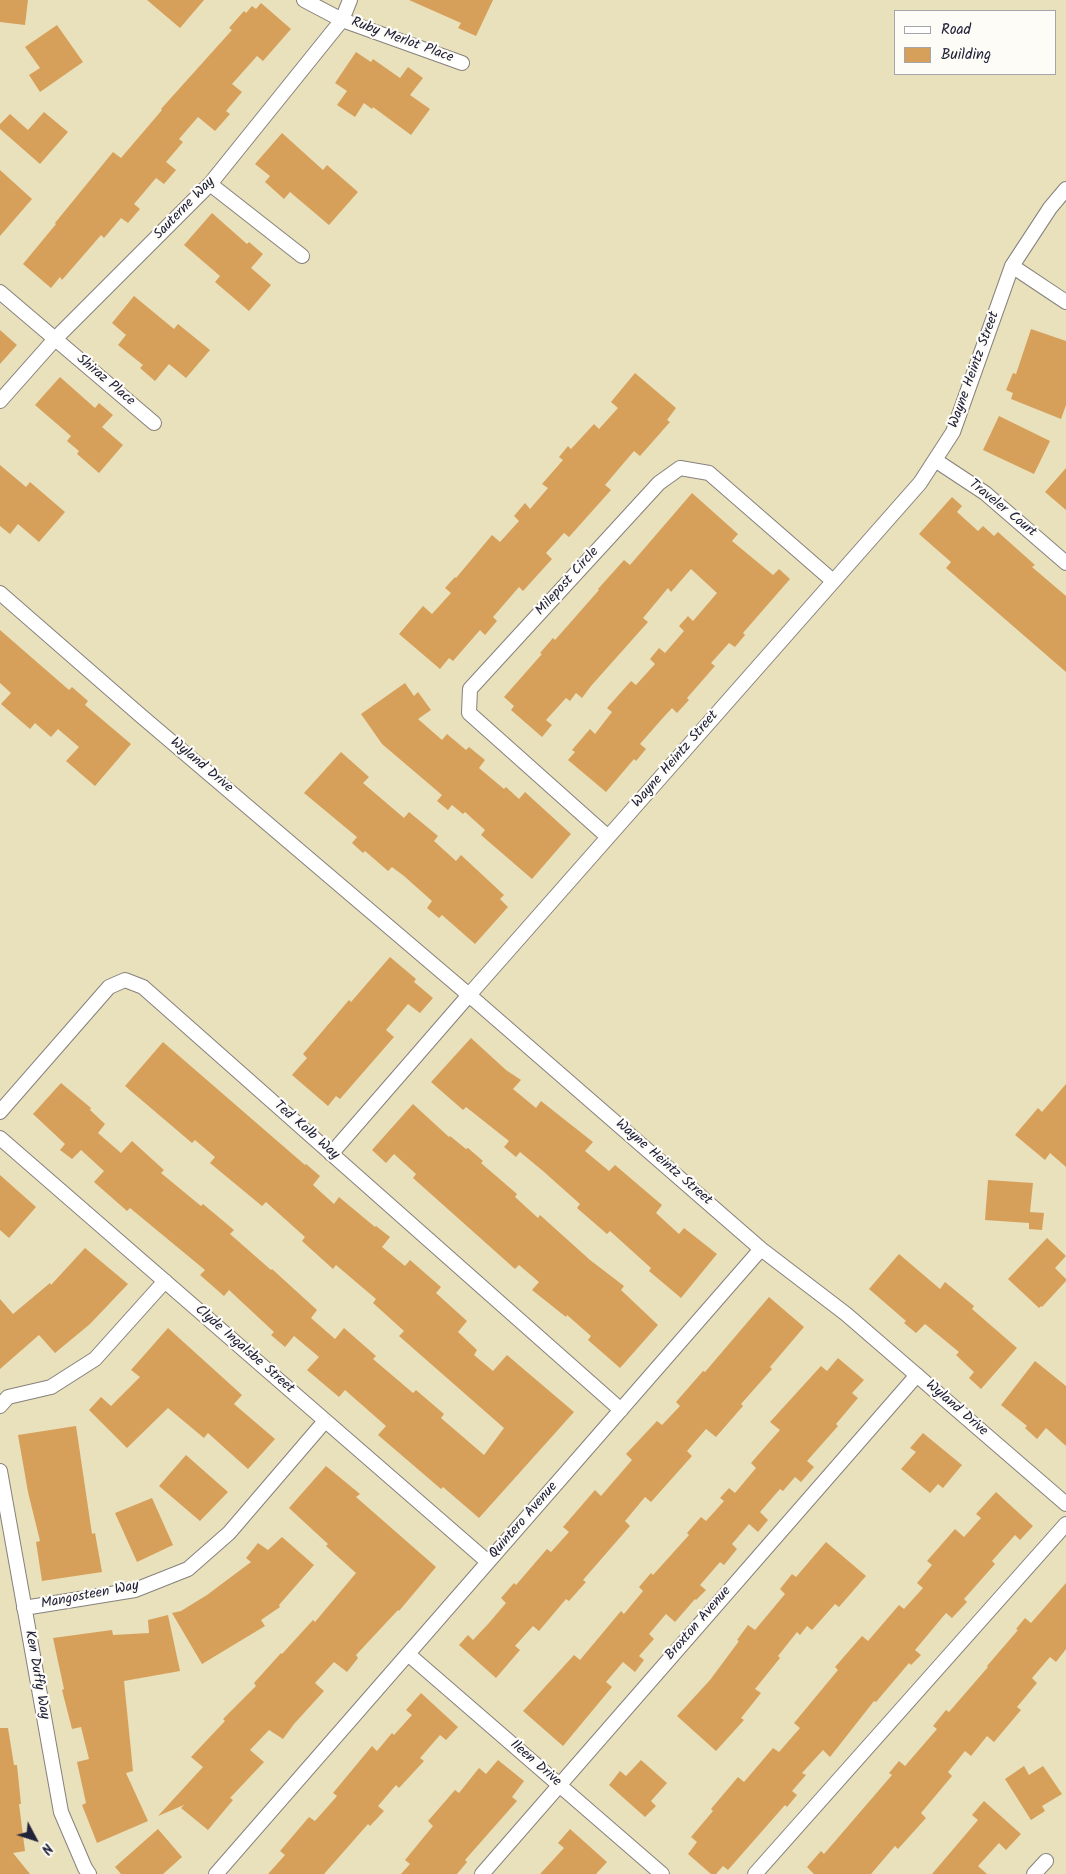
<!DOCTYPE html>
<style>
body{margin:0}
#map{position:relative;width:1066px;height:1874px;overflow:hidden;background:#e9e0bc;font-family:Kalam,sans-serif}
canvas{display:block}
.legend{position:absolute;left:894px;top:10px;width:162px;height:65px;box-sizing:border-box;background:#fdfcf7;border:1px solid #a5a5ac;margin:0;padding:6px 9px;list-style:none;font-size:15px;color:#22223b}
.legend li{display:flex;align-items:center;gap:10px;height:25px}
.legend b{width:25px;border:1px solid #a5a5ac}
.north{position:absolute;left:10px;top:1814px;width:50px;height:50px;-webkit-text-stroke:4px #fdfcf7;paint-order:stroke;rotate:130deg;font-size:14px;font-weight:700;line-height:20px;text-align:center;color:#22223b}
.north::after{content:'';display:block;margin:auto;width:18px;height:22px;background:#22223b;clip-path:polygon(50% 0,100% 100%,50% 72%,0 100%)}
</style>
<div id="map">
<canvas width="1066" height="1874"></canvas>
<ul class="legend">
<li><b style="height:6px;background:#fff"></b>Road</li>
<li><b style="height:14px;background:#d6a05a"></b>Building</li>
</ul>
<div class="north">N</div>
</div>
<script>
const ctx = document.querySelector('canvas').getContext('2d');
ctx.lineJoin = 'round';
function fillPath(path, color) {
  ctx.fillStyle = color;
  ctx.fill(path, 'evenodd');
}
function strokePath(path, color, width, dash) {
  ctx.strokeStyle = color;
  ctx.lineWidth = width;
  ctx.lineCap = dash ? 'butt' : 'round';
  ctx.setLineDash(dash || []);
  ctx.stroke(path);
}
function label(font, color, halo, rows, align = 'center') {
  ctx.font = font + ' Kalam,sans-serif';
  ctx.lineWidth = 4.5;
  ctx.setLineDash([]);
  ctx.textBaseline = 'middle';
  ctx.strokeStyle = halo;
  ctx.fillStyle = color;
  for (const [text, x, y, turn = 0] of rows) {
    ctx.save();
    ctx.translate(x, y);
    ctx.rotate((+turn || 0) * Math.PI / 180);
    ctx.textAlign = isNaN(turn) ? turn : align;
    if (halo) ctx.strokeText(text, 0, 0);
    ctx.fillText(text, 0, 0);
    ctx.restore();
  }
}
fillPath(new Path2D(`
 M0,0H28L25,25L0,22Z
 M147,0H204L180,28Z
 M409,0H493L476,36L458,28L461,23Z
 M261,3L291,29L263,61L257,56L232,84L242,92L226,111L230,114L215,131L198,117L179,139L183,142L166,162L176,170L164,184L156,178L134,204L140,209L128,223L121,218L104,238L101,235L62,280L60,277L51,288L23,264L56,224L55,223L113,152L121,158L162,110L161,109L232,30L229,28L244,11L246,13L252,6L256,9Z
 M57,25L83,62L40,92L29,75L40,68L25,47Z
 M356,52L371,62L373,59L400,78L408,67L423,78L410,95L430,109L411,135L373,107L372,109L364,103L355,117L337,105L347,91L335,83Z
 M44,112L68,132L40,164L0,129V124L10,114L28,130Z
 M282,133L323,170L327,165L358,192L329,225L290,192L284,199L265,182L270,176L255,164Z
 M0,170L32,199L0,236Z
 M212,213L247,244L249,242L263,254L251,268L271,285L249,311L215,282L220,276L184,245Z
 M134,296L174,329L178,324L210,350L186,378L169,364L155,381L140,368L143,365L118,345L126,335L112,323Z
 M1031,329L1066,341V405L1061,419L1011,399L1013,393L1006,390L1013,373L1016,374Z
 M0,330L17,345L0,364Z
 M635,373L676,408L667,420L670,422L640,456L634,451L605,485L611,490L569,537L564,533L546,553L552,559L523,591L519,587L493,617L497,621L485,635L480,630L453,661L449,658L440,669L399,634L423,606L432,614L451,593L445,588L455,577L456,578L492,535L500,542L519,521L514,516L525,503L530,509L548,488L542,484L563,460L559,457L568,446L571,449L594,424L599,429L618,408L611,402Z
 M60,377L95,408L99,403L113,415L102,427L123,445L99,473L77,454L79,451L67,441L71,436L35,405Z
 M999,416L1050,441L1034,474L983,450Z
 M0,465L26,487L30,482L65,512L39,542L18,524L10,534L0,526Z
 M1066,468V510L1045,492Z
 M692,493L738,534L732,541L773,575L779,569L790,579L743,633L745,635L735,647L729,643L711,663L715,666L687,698L689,700L677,713L672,708L661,720L640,744L646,749L636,761L634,759L606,792L568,760L575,752L572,750L590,729L595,734L612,712L607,708L631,681L636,685L655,664L650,659L659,648L665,653L684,631L679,626L688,616L693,621L717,593L691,569L671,592L668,588L643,618L648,622L591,686L582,698L576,693L570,701L566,698L546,720L552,725L542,737L511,710L514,706L504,697L542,654L540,653L553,638L555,640L599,590L598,589L624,560L630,565Z
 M952,497L962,506L957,512L978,531L983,526L994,536L998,532L1035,565L1032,567L1066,596V672L946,568L951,562L919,534Z
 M0,630L69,690L72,687L88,701L85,705L131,744L95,786L66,761L79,747L58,729L51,737L35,723L30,729L1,704L11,693L0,683Z
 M405,683L414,696L418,692L431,710L418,719L442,740L447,734L466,750L469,747L485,760L479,768L504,789L506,787L519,799L525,792L571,834L532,879L481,835L485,830L465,812L463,814L452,805L448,810L437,801L442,795L382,744L361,714Z
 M341,752L369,777L363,783L404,818L409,812L438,836L434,841L456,861L461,855L504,895L500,899L508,907L475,944L442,915L439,918L427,908L432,901L404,876L392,867L388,871L365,851L363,853L352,843L357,837L304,793Z
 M390,957L416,979L414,982L433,998L420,1013L408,1004L386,1030L394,1037L340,1099L336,1096L328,1106L292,1075L307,1058L303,1054L349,1000L351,1002Z
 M471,1038L506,1070L521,1080L513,1089L536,1108L541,1101L579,1131L593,1142L585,1151L609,1171L615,1165L662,1205L656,1213L679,1234L684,1228L717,1254L681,1298L649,1271L651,1268L610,1231L607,1234L577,1208L580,1204L543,1171L520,1152L516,1157L504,1147L509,1141L466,1107L463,1110L431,1082Z
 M163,1042L305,1165L306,1164L320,1176L313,1185L334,1204L339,1197L375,1227L376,1226L390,1237L382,1247L405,1266L410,1260L441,1287L436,1293L467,1321L458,1332L477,1350L474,1355L493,1371L507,1355L574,1412L479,1518L443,1487L441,1489L378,1435L386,1426L345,1390L339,1397L307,1370L319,1357L294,1336L285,1347L271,1335L274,1332L229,1290L224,1296L200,1275L205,1270L130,1208L127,1211L94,1182L104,1171L81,1150L72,1159L60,1150L65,1144L33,1114L61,1083L91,1108L90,1110L105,1124L98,1133L121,1153L132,1141L164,1170L161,1173L201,1206L203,1204L234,1230L230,1234L271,1270L272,1269L317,1310L311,1318L335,1339L344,1328L376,1356L373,1359L413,1393L416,1390L444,1414L441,1418L484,1455L504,1428L399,1336L404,1331L373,1303L376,1299L336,1265L333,1269L302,1241L305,1237L266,1202L262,1206L210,1163L215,1157L195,1140L192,1143L125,1086Z
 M1066,1084V1167L1050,1153L1045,1160L1015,1135L1038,1108L1042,1112Z
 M413,1104L449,1137L450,1136L466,1149L468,1148L483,1161L481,1163L517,1194L515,1197L538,1218L540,1215L590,1260L624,1286L621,1290L658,1325L620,1368L588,1340L591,1336L567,1315L566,1317L532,1290L539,1282L519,1265L515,1269L413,1178L416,1174L394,1154L386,1163L372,1150Z
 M0,1175L36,1207L9,1238L0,1230Z
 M988,1180L1033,1183L1030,1212L1044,1213L1042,1230L1029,1229V1223L985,1220Z
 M1047,1238L1066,1256L1055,1268L1066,1279V1281L1042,1307L1041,1306L1039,1308L1008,1279Z
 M85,1248L128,1284L90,1324L55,1353L39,1335L0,1369V1299L13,1314L50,1283L51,1285Z
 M899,1254L940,1289L945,1282L974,1306L972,1309L1017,1348L981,1389L969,1378L974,1372L956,1355L959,1352L925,1324L916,1333L904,1323L906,1321L869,1289Z
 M769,1297L804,1327L770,1367L772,1369L741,1404L743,1406L716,1437L706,1429L687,1451L692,1456L651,1502L645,1497L625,1521L630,1526L583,1580L586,1582L569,1601L566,1599L539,1631L533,1626L515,1646L520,1650L496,1678L459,1645L468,1635L473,1640L489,1623L506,1603L501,1598L514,1583L516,1585L547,1549L551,1552L569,1532L563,1527L595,1490L601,1496L632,1460L626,1454L657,1421L662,1425L680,1406L676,1402L703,1371L705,1372Z
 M168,1328L242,1395L234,1404L275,1439L248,1469L208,1433L204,1438L168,1408L127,1448L89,1410L101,1397L111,1406L140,1377L131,1370Z
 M838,1358L864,1380L852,1393L858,1398L836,1424L838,1426L807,1461L814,1467L801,1482L795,1477L783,1491L780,1489L760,1512L768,1520L758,1532L749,1524L732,1544L737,1549L724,1565L720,1562L700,1585L706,1590L696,1600L695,1599L675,1622L666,1614L649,1634L654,1639L639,1656L644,1660L635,1672L623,1662L606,1682L612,1687L563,1746L523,1711L574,1655L580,1660L621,1611L624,1614L643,1591L639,1587L651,1573L653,1575L689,1535L687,1533L701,1517L706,1521L724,1501L720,1498L729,1488L735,1493L756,1468L751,1463L780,1430L770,1422L821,1366L827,1371Z
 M1035,1361L1066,1386V1446L1046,1428L1037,1439L1025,1428L1027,1426L1001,1405Z
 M76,1426L92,1534L95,1533L102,1572L42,1581L36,1542L40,1541L28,1492L18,1435Z
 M923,1433L962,1465L943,1488L938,1484L930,1493L901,1469L916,1452L910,1448Z
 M186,1455L228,1492L200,1521L159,1486Z
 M326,1466L360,1494L356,1497L436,1567L399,1611L398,1610L356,1655L358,1658L347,1672L334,1662L315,1683L324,1691L294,1724L283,1739L269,1730L250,1750L264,1762L230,1798L233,1800L208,1830L181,1808L184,1805L158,1816L203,1767L191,1757L225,1721L223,1719L256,1686L254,1683L281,1653L282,1654L313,1620L315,1622L356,1573L326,1546L328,1544L289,1508Z
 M996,1492L1033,1526L1020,1540L1015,1535L992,1561L995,1564L964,1599L967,1602L952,1618L946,1613L915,1650L921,1655L911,1665L909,1663L876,1702L874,1701L830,1757L823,1750L802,1773L806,1775L792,1791L797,1795L787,1807L785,1805L728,1870L723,1866L716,1874H711L688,1854L697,1842L691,1837L713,1811L711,1809L738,1777L744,1782L773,1748L779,1752L800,1728L794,1723L838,1670L835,1667L862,1636L868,1641L899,1605L904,1609L923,1588L917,1583L932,1565L927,1561L955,1529L964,1537L981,1518L976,1514Z
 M152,1498L173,1545L137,1562L115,1513Z
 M282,1537L314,1565L279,1605L280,1607L261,1620L265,1626L202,1664L172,1613L181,1611L207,1595L251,1562L246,1558L258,1543L268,1550Z
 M826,1542L866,1576L839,1607L835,1604L812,1630L807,1626L800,1635L797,1632L778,1656L780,1658L755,1689L761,1693L741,1718L744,1720L716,1751L677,1716L710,1680L739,1641L737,1640L748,1625L755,1630L785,1594L780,1589L792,1574L796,1577Z
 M1066,1583V1649L1056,1662L1050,1657L1032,1678L1037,1683L1017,1707L1021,1710L994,1742L987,1736L971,1756L965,1751L948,1772L952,1776L921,1813L926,1818L898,1849L895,1846L871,1874H814L807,1867L821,1851L824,1854L892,1775L889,1773L899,1761L905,1766L937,1729L933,1726L946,1710L949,1712L988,1667L987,1666L1018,1630L1016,1629L1025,1618L1031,1623Z
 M168,1615L180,1671L124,1681L133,1771L126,1773L148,1821L97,1843L82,1805L86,1803L77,1762L89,1759L81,1727L72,1729L62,1690L64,1689L53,1638L112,1630L113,1635L149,1633L148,1620Z
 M421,1693L458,1727L446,1740L440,1735L420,1758L424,1761L399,1788L396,1785L378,1806L384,1811L370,1826L368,1824L324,1874H268L285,1855L280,1851L309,1817L315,1821L337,1796L333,1793L372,1746L377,1751L392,1733L394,1735L412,1715L406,1710Z
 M0,1728H8L14,1765H17L21,1804H19L25,1851L13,1853L30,1874H0Z
 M498,1760L524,1781L512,1797L517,1801L465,1860L467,1862L457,1874H401L410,1864L405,1860L433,1826L428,1821L455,1790L459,1793L479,1768L486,1774Z
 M641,1760L667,1783L651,1801L656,1806L645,1817L609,1785L620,1771L626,1776Z
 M1024,1766L1029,1775L1043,1766L1062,1794L1042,1806L1045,1811L1031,1820L1005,1779Z
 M984,1801L1021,1834L1006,1850L999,1843L978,1866L987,1874H932L978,1820L972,1815Z
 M158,1829L182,1857L163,1874H121L115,1867Z
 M570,1829L607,1862L596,1874H540L564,1848L558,1843Z`), '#d6a05a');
const street = new Path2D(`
 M304,0L342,20L462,63
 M210,184L302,256
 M1012,266L1066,302
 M0,292L154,423
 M0,401L55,339L210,184L342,20L350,0
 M935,460L985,493L1066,563
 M0,593L140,715L469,995L331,1154
 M608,837L469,713L470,689L659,483L680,468L709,473L833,581
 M0,1112L109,987L125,980L143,987L621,1410
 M0,1138L488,1562
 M761,1249L469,995L920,483L953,432L1012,266L1050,208L1066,189
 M0,1406L8,1397L51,1387L95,1359L165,1281
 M0,1471L61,1812L85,1868L89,1874
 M24,1608L135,1590L188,1569L229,1533L325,1421
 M408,1654L662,1874
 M216,1874L761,1249L846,1314L1066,1504
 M482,1874L917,1375
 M755,1874L1066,1524
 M1034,1874L1046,1861`);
strokePath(street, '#86817c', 16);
strokePath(street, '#fff', 14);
label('14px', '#22223b', '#fdfcf7', [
 ["Ruby Merlot Place",402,41,20],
 ["Sauterne Way",185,209,-46],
 ["Wayne Heintz Street",975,370,-70],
 ["Shiraz Place",105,381,40],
 ["Traveler Court",1002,509,39],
 ["Milepost Circle",568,582,-48],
 ["Wayne Heintz Street",676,760,-49],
 ["Wyland Drive",201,766,40],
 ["Ted Kolb Way",306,1131,41],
 ["Wayne Heintz Street",663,1163,41],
 ["Clyde Ingalsbe Street",244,1350,41],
 ["Wyland Drive",956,1409,41],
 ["Quintero Avenue",524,1521,-49],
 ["Mangosteen Way",90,1596,-11],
 ["Broxton Avenue",699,1624,-49],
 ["Ken Duffy Way",36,1675,80],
 ["Ileen Drive",535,1764,41]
]);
</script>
